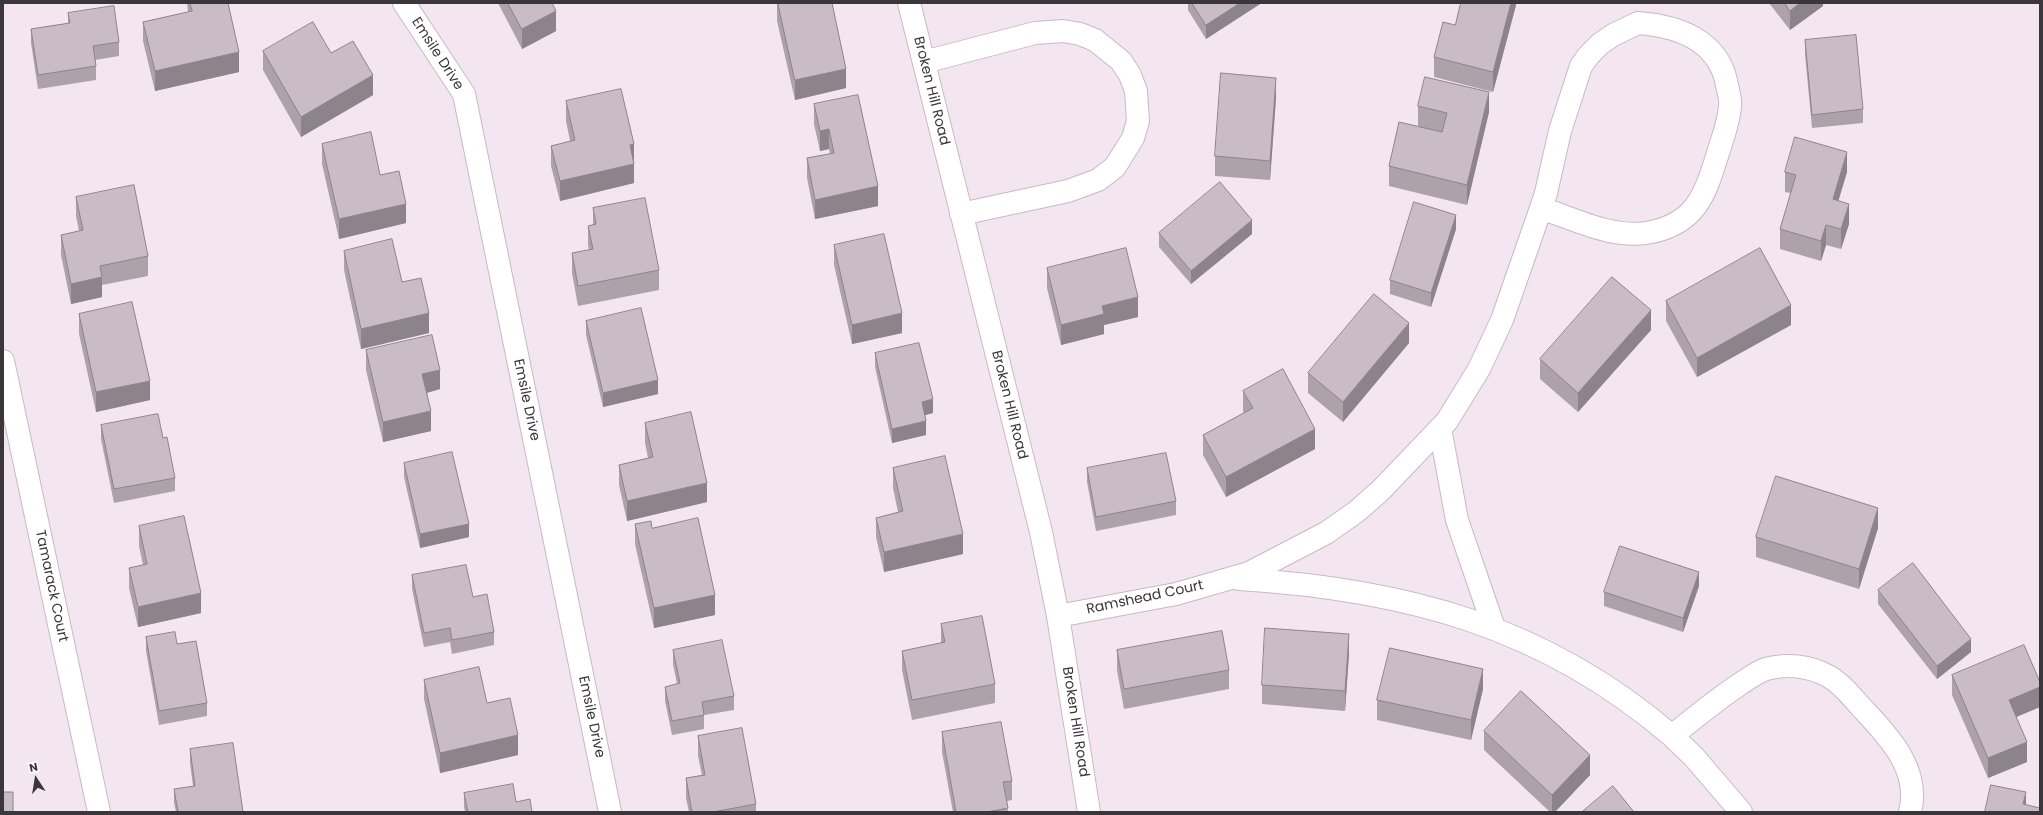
<!DOCTYPE html>
<style>
body{margin:0}
#map{position:relative;width:2043px;height:815px;overflow:hidden;background:#f3e6f0;font-family:Poppins,sans-serif}
canvas{display:block}
.frame{position:absolute;inset:0;border:4px solid #3b363a;pointer-events:none}
.north{position:absolute;left:16px;top:759px;width:40px;height:40px;-webkit-text-stroke:3px #fff;paint-order:stroke;rotate:348deg;font-size:11px;font-weight:700;line-height:16px;text-align:center;color:#3b363a}
.north::after{content:'';display:block;margin:auto;width:14px;height:18px;background:#3b363a;clip-path:polygon(50% 0,100% 100%,50% 72%,0 100%)}
</style>
<div id="map">
<canvas width="2043" height="815"></canvas>
<div class="frame"></div>
<div class="north">N</div>
</div>
<script>
const ctx = document.querySelector('canvas').getContext('2d');
ctx.lineJoin = 'round';
function strokePath(path, color, width, dash) {
  ctx.strokeStyle = color;
  ctx.lineWidth = width;
  ctx.lineCap = dash ? 'butt' : 'round';
  ctx.setLineDash(dash || []);
  ctx.stroke(path);
}
function fillPath(path, color) {
  ctx.fillStyle = color;
  ctx.fill(path, 'evenodd');
}
function label(font, color, halo, rows, align = 'center') {
  ctx.font = font + ' Poppins,sans-serif';
  ctx.lineWidth = 3.5;
  ctx.setLineDash([]);
  ctx.textBaseline = 'middle';
  ctx.strokeStyle = halo;
  ctx.fillStyle = color;
  for (const [text, x, y, turn = 0] of rows) {
    ctx.save();
    ctx.translate(x, y);
    ctx.rotate((+turn || 0) * Math.PI / 180);
    ctx.textAlign = isNaN(turn) ? turn : align;
    if (halo) ctx.strokeText(text, 0, 0);
    ctx.fillText(text, 0, 0);
    ctx.restore();
  }
}
const minor = new Path2D(`
 M404,3L464,94L610,812
 M909,3L1041,532L1058,616L1089,812
 M1638,23C1678,26 1719,40 1727,85C1728,91 1731,99 1730,106C1729,122 1723,137 1718,153C1705,195 1696,225 1646,233C1611,238 1574,219 1541,208L1546,193L1560,131L1581,66L1589,55L1600,44L1613,35Z
 M924,62L1035,33L1063,31L1080,34L1095,40L1121,61L1130,75L1136,91L1138,121L1133,138L1115,167L1098,180L1068,191L961,214
 M3,361L99,812
 M1440,428L1457,520L1494,628
 M1239,579C1404,589 1544,626 1672,736
 M1058,616L1176,594L1249,573L1326,533L1356,512L1381,490L1447,421L1479,369L1502,320L1541,208
 M1741,812L1694,757L1672,736C1694,718 1716,700 1740,684C1748,679 1757,672 1766,669C1786,663 1810,666 1828,676C1841,683 1851,696 1861,707C1888,736 1921,769 1910,812`);
strokePath(minor, '#c7bac4', 24);
strokePath(minor, '#fff', 22);
fillPath(new Path2D(`
 M187,3H228L239,72L155,91L143,41V22L188,12Z
 M498,3H552L556,31L522,49Z
 M777,3H832L846,88L795,100L777,21Z
 M1188,3H1260V4L1206,39L1188,10Z
 M1516,3V5L1493,92L1434,77V57L1455,25Z
 M1769,3H1823V6L1790,30Z
 M68,13L119,42V56L95,60L96,66V80L38,89L31,43V29L68,23Z
 M1805,40L1863,109V123L1812,128L1805,54Z
 M263,51L373,95L301,137L263,70Z
 M1276,98L1270,180L1215,176V156Z
 M566,101L634,144V183L560,201L551,166V146L570,141L566,121Z
 M814,104L878,206L815,219L807,178V158L830,154L829,149L820,151L814,124Z
 M1418,106L1489,112L1467,205L1389,186V166L1418,126Z
 M322,144L380,175L406,223L339,239L322,164Z
 M1785,172H1847L1838,201L1849,224L1841,249L1826,245L1821,261L1780,249V229L1791,193L1785,192Z
 M76,197L148,256V276L102,285V297L71,304L61,255V235L79,231L76,216Z
 M593,208L659,270V290L578,306L572,273V253L589,250L588,245V226L593,225Z
 M1456,229L1431,307L1390,294V280Z
 M1159,233L1252,234L1191,284L1159,247Z
 M834,245L902,333L852,344L834,265Z
 M344,251L402,282L429,333L361,349L344,270Z
 M1047,268L1138,317L1104,325V334L1061,345L1047,288Z
 M1666,301L1791,325L1697,377L1666,321Z
 M79,314L150,400L96,412L79,334Z
 M586,321L658,394L603,407L586,335Z
 M1651,330L1578,412L1540,379V359Z
 M1409,343L1343,422L1308,393V373Z
 M366,350L440,389L427,393L431,431L383,442L366,370Z
 M875,353L933,413L925,415L926,435L892,443L875,367Z
 M1243,391L1315,449L1226,497L1203,455V435L1244,413L1243,411Z
 M645,423L707,502L627,521L619,485V465L648,458L645,443Z
 M101,425L163,438L175,478V491L114,503L101,439Z
 M404,463L469,537L420,548L404,477Z
 M893,468L963,554L884,572L876,537V518L898,512L893,488Z
 M1087,468L1176,501V515L1096,531L1087,482Z
 M635,524L652,528L715,615L654,628L635,544Z
 M139,526L201,613L138,627L129,588V568L143,565L139,546Z
 M1878,528L1859,589L1756,557V537Z
 M412,575L473,597L494,632V645L452,654L450,642L424,647L412,589Z
 M1699,586L1683,632L1604,606V592Z
 M1878,590L1971,652L1937,679L1878,604Z
 M941,624L995,684V703L912,720L902,670V651L941,643Z
 M146,637L177,644L207,703V716L159,725L146,651Z
 M673,650L734,696V710L704,715V729L672,735L665,701V687L677,684L673,664Z
 M1117,650L1229,670V689L1124,709L1117,670Z
 M1349,654L1345,711L1262,704V685Z
 M1952,675L2040,682V707L2016,717L2027,762L1988,778L1952,695Z
 M424,680L518,755L440,773L424,699Z
 M1483,689L1471,740L1377,720V700Z
 M1484,731L1590,775L1555,812H1550L1484,750Z
 M942,732L1012,781V800L1007,801L1008,812H953L942,752Z
 M698,736L756,804V812H689L686,798V778L702,775L698,756Z
 M190,749L243,812H176L174,803V789L193,786L190,763Z
 M464,793L516,802L532,812H465L464,807Z`), '#ada2aa');
fillPath(new Path2D(`
 M1240,3H1260V4L1206,39V25Z
 M1511,3H1516V5L1493,92V72Z
 M1800,3H1823V6L1790,30V11Z
 M556,11V31L522,49V29Z
 M239,52V72L155,91V71Z
 M846,69V88L795,100V80Z
 M373,75V95L301,137V117Z
 M1276,78V98L1270,180V161Z
 M1489,92V112L1467,205V185Z
 M829,129V149L820,151V131Z
 M634,144V183L560,201V181L630,145Z
 M1847,152V172L1833,219V199Z
 M878,186V206L815,219V200Z
 M406,204V223L339,239V219Z
 M1849,204V224L1841,249V229Z
 M1456,215V229L1431,307V293Z
 M1252,220V234L1191,284V271Z
 M1826,225V245L1821,261V241Z
 M102,277V297L71,304V284Z
 M1138,297V317L1104,325V334L1061,345V325L1102,306Z
 M1791,305V325L1697,377V358Z
 M1651,310V330L1578,412V393Z
 M429,313V333L361,349V329Z
 M902,313V333L852,344V325Z
 M1409,323V343L1343,422V402Z
 M440,370V389L422,394V374Z
 M658,380V394L603,407V393Z
 M150,381V400L96,412V392Z
 M933,399V413L922,416V402Z
 M431,411V431L383,442V422Z
 M926,421V435L892,443V429Z
 M1315,429V449L1226,497V477Z
 M707,483V502L627,521V501Z
 M1878,508V528L1859,589V569Z
 M469,524V537L420,548V534Z
 M963,534V554L884,572V552Z
 M1699,572V586L1683,632V618Z
 M201,593V613L138,627V607Z
 M715,595V615L654,628V608Z
 M1349,634V654L1345,711V691Z
 M1971,639V652L1937,679V666Z
 M1483,669V689L1471,740V720Z
 M2040,687V707L2009,720V700Z
 M518,735V755L440,773V753Z
 M2027,742V762L1988,778V758Z
 M1590,755V775L1555,812H1552V795Z
 M2026,792V806L2023,804Z`), '#8d848b');
const building = new Path2D(`
 M190,3H228L239,52L155,71L143,22L192,11Z
 M508,3H552L556,11L522,29Z
 M778,3H832L846,69L795,80Z
 M1192,3H1240L1206,25Z
 M1461,3H1511L1493,72L1434,57L1443,22L1455,25Z
 M1785,3H1800L1790,11Z
 M114,6L119,42L93,46L96,66L38,75L31,29L70,23L68,13Z
 M313,22L331,53L353,41L373,75L301,117L263,51Z
 M1856,35L1863,109L1812,115L1805,40Z
 M1221,73L1276,78L1270,161L1215,156Z
 M1425,77L1489,92L1467,185L1389,166L1399,122L1442,132L1447,113L1418,106Z
 M621,89L634,144L630,145L634,164L560,181L551,146L575,140L566,101Z
 M858,95L878,186L815,200L807,158L834,153L829,129L820,131L814,104Z
 M371,132L380,175L399,171L406,204L339,219L322,144Z
 M1795,137L1847,152L1833,199L1849,204L1841,229L1826,225L1821,241L1780,229L1796,175L1785,172Z
 M1220,182L1252,220L1191,271L1159,233Z
 M134,185L148,256L100,266L102,277L71,284L61,235L83,230L76,197Z
 M645,198L659,270L578,286L572,253L593,249L588,226L596,224L593,208Z
 M1414,202L1456,215L1431,293L1390,280Z
 M884,234L902,313L852,325L834,245Z
 M392,239L402,282L421,278L429,313L361,329L344,251Z
 M1126,248L1138,297L1102,306L1104,314L1061,325L1047,268Z
 M1760,248L1791,305L1697,358L1666,301Z
 M1612,277L1651,310L1578,393L1540,359Z
 M1374,294L1409,323L1343,402L1308,373Z
 M132,302L150,381L96,392L79,314Z
 M641,308L658,380L603,393L586,321Z
 M432,335L440,370L422,374L431,411L383,422L366,350Z
 M919,343L933,399L922,402L926,421L892,429L875,353Z
 M1283,369L1315,429L1226,477L1203,435L1253,408L1243,391Z
 M691,412L707,483L627,501L619,465L653,457L645,423Z
 M158,414L163,438L167,437L175,478L114,489L101,425Z
 M452,452L469,524L420,534L404,463Z
 M1166,453L1176,501L1096,517L1087,468Z
 M945,456L963,534L884,552L876,518L903,511L893,468Z
 M1776,476L1878,508L1859,569L1756,537Z
 M184,516L201,593L138,607L129,568L147,564L139,526Z
 M698,518L715,595L654,608L635,524L651,521L652,528Z
 M1620,546L1699,572L1683,618L1604,592Z
 M1913,563L1971,639L1937,666L1878,590Z
 M466,565L473,597L487,594L494,632L452,640L450,628L424,633L412,575Z
 M982,616L995,684L912,700L902,651L945,642L941,624Z
 M1265,628L1349,634L1345,691L1262,685Z
 M1222,631L1229,670L1124,689L1117,650Z
 M175,632L177,644L196,641L207,703L159,711L146,637Z
 M722,640L734,696L702,702L704,715L672,721L665,687L680,683L673,650Z
 M2024,645L2040,682V687L2009,700L2027,742L1988,758L1952,675Z
 M1390,648L1483,669L1471,720L1377,700Z
 M479,667L487,703L510,698L518,735L440,753L424,680Z
 M1521,691L1590,755L1552,795L1484,731Z
 M1001,722L1012,781L1003,782L1008,808L987,812H956L942,732Z
 M742,728L756,804L713,812H692L686,778L705,775L698,736Z
 M233,743L243,812H178L174,789L195,786L190,749Z
 M513,784L516,802L530,799L532,812H468L464,793Z
 M1991,785L2026,792L2023,804L2040,808V812H1985Z
 M1613,786L1634,812H1582Z
 M3,792H13V812H3Z`);
fillPath(building, '#c9bcc6');
strokePath(building, '#8d848b', 1);
label('14px', '#3b363a', '#fff', [
 ["Emsile Drive",437,54,57],
 ["Broken Hill Road",931,91,76],
 ["Emsile Drive",526,400,78],
 ["Broken Hill Road",1009,405,76],
 ["Tamarack Court",51,586,78],
 ["Ramshead Court",1145,598,-12],
 ["Emsile Drive",591,717,78],
 ["Broken Hill Road",1075,722,81]
]);
</script>
